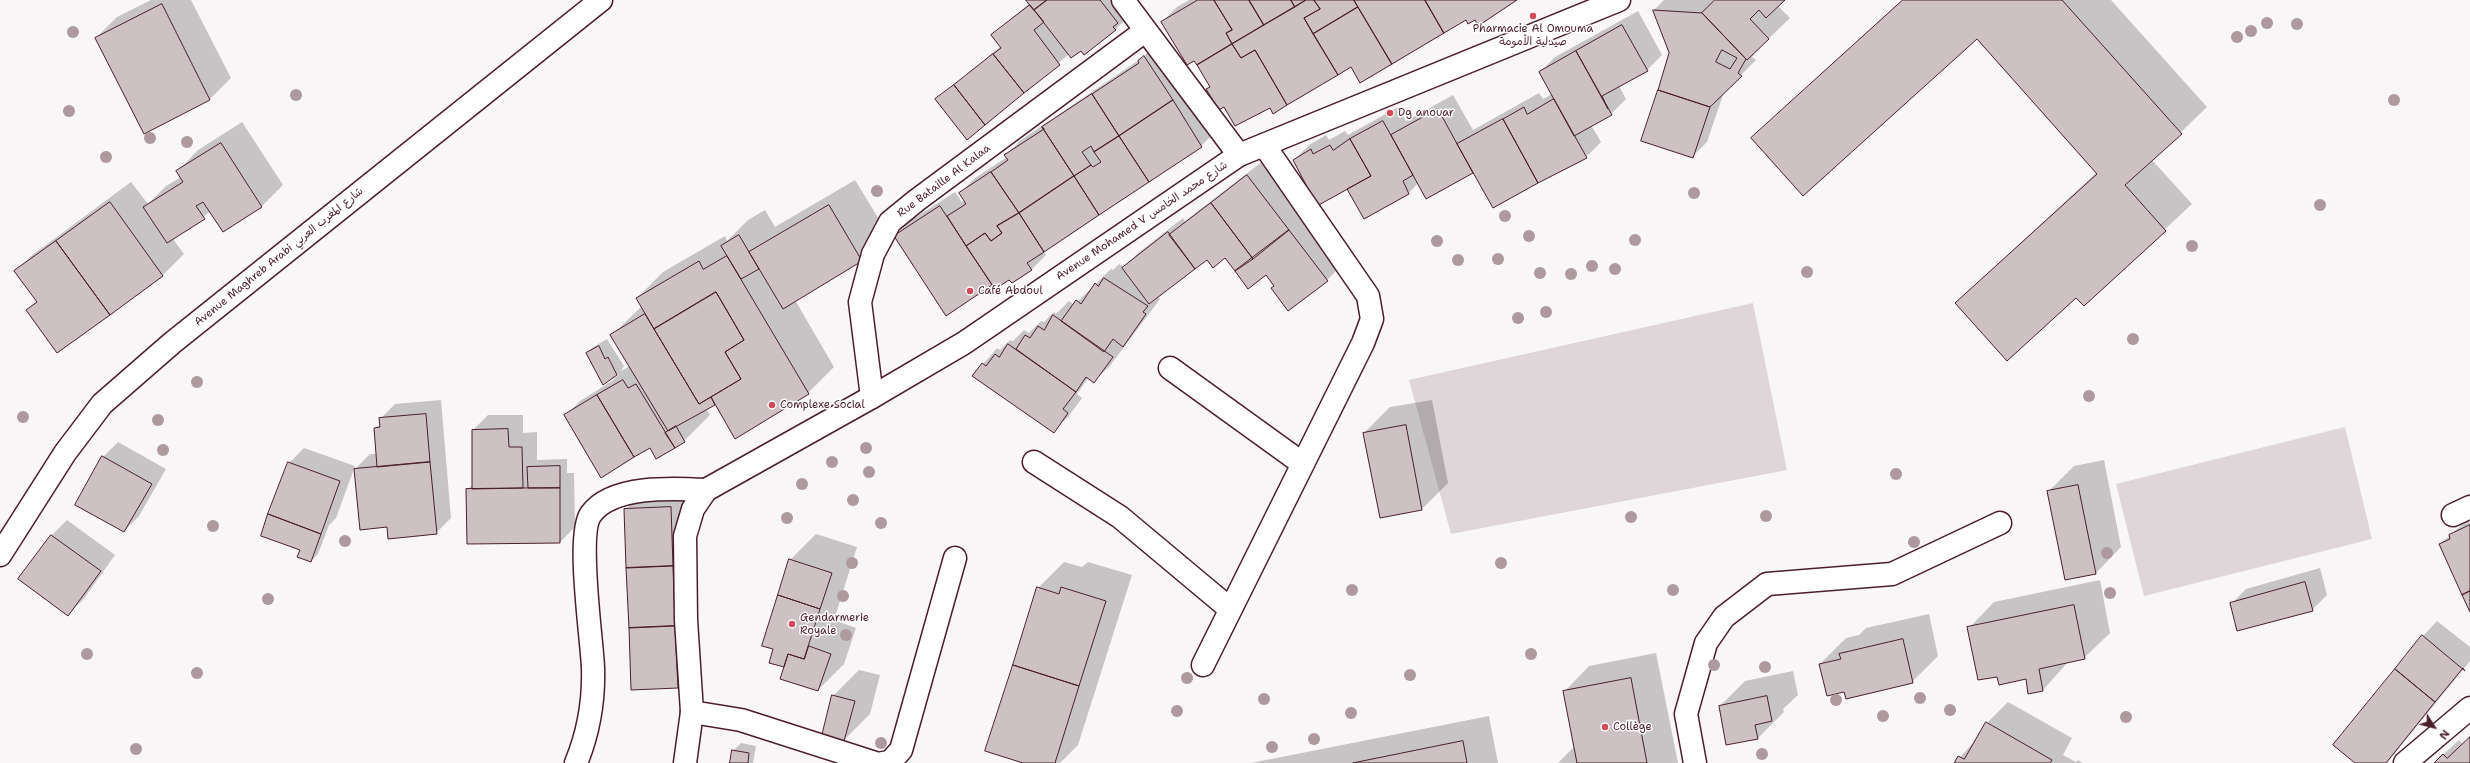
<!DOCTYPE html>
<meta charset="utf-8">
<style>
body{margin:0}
#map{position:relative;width:2470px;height:763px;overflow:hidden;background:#f8f6f7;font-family:"Shantell Sans",sans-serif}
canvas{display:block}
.north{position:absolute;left:2414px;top:707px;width:40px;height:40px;-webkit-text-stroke:3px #fff;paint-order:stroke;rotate:126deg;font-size:11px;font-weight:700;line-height:16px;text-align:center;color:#4a1f2b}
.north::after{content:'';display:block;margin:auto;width:14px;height:18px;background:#4a1f2b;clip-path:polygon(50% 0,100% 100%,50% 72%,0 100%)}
</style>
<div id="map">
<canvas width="2470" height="763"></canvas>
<div class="north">N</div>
</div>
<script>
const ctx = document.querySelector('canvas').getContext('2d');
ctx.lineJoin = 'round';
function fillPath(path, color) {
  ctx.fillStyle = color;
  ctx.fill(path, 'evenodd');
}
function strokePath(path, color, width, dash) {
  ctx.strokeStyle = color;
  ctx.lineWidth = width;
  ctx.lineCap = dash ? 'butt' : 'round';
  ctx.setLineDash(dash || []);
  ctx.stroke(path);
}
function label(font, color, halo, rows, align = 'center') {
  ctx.font = font + ' "Shantell Sans","Playpen Sans Arabic",sans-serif';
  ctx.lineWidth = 3;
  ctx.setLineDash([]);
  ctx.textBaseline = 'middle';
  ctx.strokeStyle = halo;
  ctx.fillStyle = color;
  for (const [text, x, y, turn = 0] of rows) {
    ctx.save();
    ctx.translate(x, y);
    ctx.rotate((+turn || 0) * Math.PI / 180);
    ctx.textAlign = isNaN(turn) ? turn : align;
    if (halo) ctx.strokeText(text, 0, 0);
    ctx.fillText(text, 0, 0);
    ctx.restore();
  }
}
fillPath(new Path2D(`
 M1753,303L1787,470L1451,534L1409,380Z
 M2345,427L2372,539L2144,596L2116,484Z`), '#ded6d9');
fillPath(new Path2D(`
 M151,0H191L231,78L210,99L144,133L96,38L117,17Z
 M1028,0H1127L1130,15L1115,30L1081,50L1069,54L984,125L937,100L1001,46L992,35L1030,3Z
 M1189,0H1516L1475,18L1466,19L1361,82L1351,66L1270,107L1224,106L1207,89L1210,86L1194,60L1162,22L1177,7Z
 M1664,0H1784L1778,6L1790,18L1756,51L1752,57L1756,60L1724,92L1707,142L1692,157L1670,53L1654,10Z
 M1902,0H2111L2207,107L2152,160L2192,204L2084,305L2076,297L1956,303L2097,172L1977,38L1752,138Z
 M1638,11L1662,55L1647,70L1619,86L1626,99L1611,114L1591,125L1601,142L1586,157L1474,172L1426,198L1418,183L1409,193L1365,218L1348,187L1294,160L1309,145L1326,135L1329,140L1345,131L1348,135L1398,107L1406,121L1453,95L1473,130L1539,93L1543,99L1552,94L1540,72L1555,57Z
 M1154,46L1216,131L1201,146L1043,251L1046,255L1031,270L992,284L946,314L895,236L910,221L955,192L962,202L965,201L960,193L975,178L1007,157L1006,155L1021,140L1142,58Z
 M242,122L283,185L262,206L223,231L211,211L173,239L184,254L163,275L57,352L27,310L37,301L16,271L31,256L131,182L148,204L166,186L181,177L177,172L198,150Z
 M1263,161L1342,265L1327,280L1275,285L1266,274L1226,257L1207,258L1158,297L1160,299L1109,367L1094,381L1089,377L1077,394L1082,398L1068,417L1053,432L974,375L997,348L1000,350L1010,340L1013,341L1024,330L1029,333L1041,321L1044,322L1054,312L1056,314L1069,301L1074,305L1111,269L1113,270L1119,264L1124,267L1138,253L1183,218L1185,221Z
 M855,180L888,234L862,260L795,300L834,367L808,393L716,404L706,409L710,415L684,441L650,447L565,416L580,401L612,381L620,373L603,384L587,353L595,346L607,339L624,366L621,371L630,366L612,335L642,306L637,298L663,272L725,236L727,241L748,220L765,210L775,227Z
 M441,400L451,518L436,533L388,526L355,469L370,454H377L375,429L381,423L380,419L395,404Z
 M1432,400L1448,483L1422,509L1381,517L1364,433L1390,407Z
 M488,415H523V433L537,432V460L567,459V473H574L575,527L560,542L467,490L473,484V430Z
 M118,442L166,469L139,516L124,531L103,457Z
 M304,448L355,466L336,518L329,525L318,554L311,561L301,549L289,463Z
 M2104,460L2121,547L2096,573L2048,492L2074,466Z
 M685,493L692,672L677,687L625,510L640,495Z
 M2470,518V610L2440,544Z
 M67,520L115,555L83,600L68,614L20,579L52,535Z
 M816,534L857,547L834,620L856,628L844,664L818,690L785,667L790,560Z
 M1064,562L1082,567L1088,562L1132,575L1078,745L1060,763H1026L1038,588Z
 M2320,568L2327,595L2312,610L2231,604L2246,589Z
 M2100,580L2110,633L2084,658L2068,662L2043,690L2026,678L1998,675L1969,628L1994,602Z
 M1929,614L1938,656L1912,682L1820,664L1846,638L1859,635L1866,628Z
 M2437,621L2470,647V661L2387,763H2357L2423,636Z
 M1656,653L1678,763H1558L1575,746L1564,692L1589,666Z
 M859,670L880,675L870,714L844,740L833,696Z
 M1793,671L1798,695L1783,709L1784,712L1758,738L1727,744L1720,706L1745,681Z
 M2008,702L2072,738L2063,755L2076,762L2078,760L2083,763H1955L1979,736L1987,723Z
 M1489,716L1498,763H1251Z
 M2470,738V763H2434L2459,740L2463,744Z
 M741,743L756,746L753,763H731L733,751Z`), '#0003');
const building = new Path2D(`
 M1026,0H1047L1034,10Z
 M1047,0H1100L1118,23L1113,27L1116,30L1084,55L1081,51L1071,58L1034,10Z
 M1198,0H1214L1232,30L1226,33L1232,44L1197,65L1194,61L1187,65L1161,22Z
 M1214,0H1249L1264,25L1232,44L1226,33L1232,30Z
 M1249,0H1291L1295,7L1264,25Z
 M1291,0H1306L1295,7Z
 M1306,0H1314L1320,9L1304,18L1338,75L1287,105L1255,50L1241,58L1232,44Z
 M1314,0H1354L1358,7L1313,34L1304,18L1320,9Z
 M1354,0H1425L1444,33L1392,64Z
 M1425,0H1517L1478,26L1475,20L1468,24L1466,20L1444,33Z
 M1715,0H1785L1766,18L1759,10L1750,19L1769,39L1747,60L1702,13Z
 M1903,0H2062L2182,134L2125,185L2166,231L2084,306L2076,298L2007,361L1955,303L2097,174L1977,39L1803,196L1751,138Z
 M162,4L210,100L144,134L95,38Z
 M1030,5L1044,22L1034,30L1060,65L1024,93L993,54L1001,48L991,35Z
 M1358,7L1392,64L1360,83L1351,67L1338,75L1313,34Z
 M1653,10L1702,13L1746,59L1738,73L1742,76L1710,107L1658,90L1669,53ZM1722,50L1737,58L1730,69L1716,62Z
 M1622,25L1648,71L1602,96L1608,109L1576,51Z
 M1232,44L1241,58L1255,50L1287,105L1273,114L1270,108L1235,126L1224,107L1219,110L1206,89L1210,87L1197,65Z
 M1576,51L1612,115L1574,136L1539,72Z
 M993,54L1024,93L985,125L954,85Z
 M1144,56L1173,100L1119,136L1092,94L1139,63L1138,61Z
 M954,85L985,125L967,140L935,99Z
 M1658,90L1710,107L1693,158L1641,141Z
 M1092,94L1119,136L1094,152L1091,146L1082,152L1091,165L1074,176L1042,127Z
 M1554,99L1587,158L1538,183L1503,119L1524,107L1527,114Z
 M1173,100L1202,147L1149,182L1119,136Z
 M1438,109L1473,173L1426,199L1391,135Z
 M1503,119L1538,183L1493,208L1457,144Z
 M1383,121L1413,175L1403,181L1409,194L1364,219L1347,189L1371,176L1350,139Z
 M1042,127L1074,176L1019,213L991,172L1008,160L1004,155L1044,129Z
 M1119,136L1149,182L1099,215L1074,176L1091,165L1093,167L1101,162L1094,152Z
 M1350,139L1371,176L1317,206L1293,160L1311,149L1313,154L1330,145L1333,150Z
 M221,143L262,207L223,232L203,202L196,206L205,219L167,243L143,207L183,182L176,171Z
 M991,172L1019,213L997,226L1002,233L991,241L985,233L966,246L947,216L966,204L959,193Z
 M1247,175L1289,230L1253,259L1211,203Z
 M1074,176L1099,215L1044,252L1019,213Z
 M110,202L163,276L110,315L56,241Z
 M1211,203L1253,259L1235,271L1225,258L1213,268L1207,260L1195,269L1169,235Z
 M829,205L862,261L783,309L749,252Z
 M940,206L992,285L946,316L894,236Z
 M1019,213L1044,252L1027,263L1032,270L1012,283L1009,280L995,289L966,246L985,233L991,241L1002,233L997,226Z
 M1289,230L1328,281L1288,311L1271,288L1274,286L1266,275L1248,289L1235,271Z
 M1168,232L1195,269L1149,304L1122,268Z
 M739,235L759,269L741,279L721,246Z
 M56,241L110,315L57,353L26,310L37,302L14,271Z
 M727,256L809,394L735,439L711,397L741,379L725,352L744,340L716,292L654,329L636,298L699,261L703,269Z
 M1104,278L1148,306L1143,312L1146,314L1123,347L1113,339L1104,352L1061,321L1076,300L1081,304L1095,283L1098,286Z
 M716,292L744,340L725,352L741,379L699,404L654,329Z
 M645,314L699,404L711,397L715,405L668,431L610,335Z
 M1053,315L1113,357L1094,383L1086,377L1076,392L1016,349L1025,335L1030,338L1038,326L1044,330Z
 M1008,344L1076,392L1063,409L1068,413L1054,433L972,376L982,363L986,366L995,354L999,357Z
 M599,346L605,359L608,357L617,375L603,385L586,353Z
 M623,380L628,388L636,384L675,448L656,459L650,448L634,457L597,395Z
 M597,395L634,457L601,478L564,415Z
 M426,414L430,462L377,467L374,428L380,427L379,418Z
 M1406,425L1422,510L1380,518L1363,433Z
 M676,426L685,442L675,448L665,433Z
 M508,429L509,447H522L523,488L472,489V430Z
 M102,456L152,484L124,532L75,505Z
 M288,462L340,481L321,534L268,514Z
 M430,462L437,534L388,539L387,527L360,530L354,469Z
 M560,466V488H528L527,467Z
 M2078,485L2096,574L2065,580L2047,491Z
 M560,488V543L467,544L466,489Z
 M671,507L673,566L626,568L624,509Z
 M268,514L321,534L311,562L297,557L300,550L261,536Z
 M2470,525V591L2462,595L2439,544L2450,539L2449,535Z
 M51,535L101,571L68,616L18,579Z
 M789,559L832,573L820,609L778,595Z
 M673,566L675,626L629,628L626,568Z
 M2305,582L2313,611L2237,631L2230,603Z
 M1037,587L1059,594L1061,587L1106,601L1079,686L1013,665Z
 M2470,591V612L2462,595Z
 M778,595L820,609L804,659L788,654L784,667L769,663L773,649L762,646Z
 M2074,605L2085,659L2039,669L2043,691L2028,694L2026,679L1999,685L1997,677L1978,680L1967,627Z
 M675,626L678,688L631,690L629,628Z
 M2422,635L2465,671L2463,668L2435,702L2395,669Z
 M1903,639L1913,683L1846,699L1844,692L1827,696L1819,664L1841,659L1839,654Z
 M809,646L831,654L818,691L780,679L788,654L804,659Z
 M1013,665L1079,686L1055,763H1023L985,751Z
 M2395,669L2435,702L2386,763H2355L2333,745Z
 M1631,678L1647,763H1577L1563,691Z
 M832,695L855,701L844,741L822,736Z
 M1767,696L1772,721L1755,725L1758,739L1726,745L1719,706Z
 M1986,722L2052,760L2050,763H1954L1958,756L1964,759Z
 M2470,737V763H2434L2443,754L2447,758Z
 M1463,741L1467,763H1353Z
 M732,750L749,753L748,763H730Z`);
fillPath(building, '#cdc1c4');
strokePath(building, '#4a1f2b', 1);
const lane = new Path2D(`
 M692,712L741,720L875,763
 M883,763L890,762L901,750L955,558`);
const street = new Path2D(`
 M1123,0L1239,155
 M1170,368L1303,464
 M872,397L860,302L873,254L890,222L917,200L1145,31
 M1034,462L1120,517L1230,609
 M2453,515L2470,507
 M1203,665L1363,343L1372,319L1368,296L1264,145
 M576,763C588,734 594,700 593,668C592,639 576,534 591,514C612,485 673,488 706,490
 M1695,763L1686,714L1706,643L1724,617L1767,584L1892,574L2000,523
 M2405,763L2470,708`);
const secondary = new Path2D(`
 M0,555L65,453L102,404L172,343L601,0
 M685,763L692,712L686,620L685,536L693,509L706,490L872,397L964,343L1239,155L1619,0`);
strokePath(lane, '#4a1f2b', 25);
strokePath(street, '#4a1f2b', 25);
strokePath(secondary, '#4a1f2b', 25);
strokePath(lane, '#fff', 22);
strokePath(street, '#fff', 22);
strokePath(secondary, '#fff', 22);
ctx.fillStyle = '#ad999e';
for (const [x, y] of [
 [2267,23],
 [2297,24],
 [2251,31],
 [73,32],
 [2237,37],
 [296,95],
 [2394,100],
 [69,111],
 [150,138],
 [187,142],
 [106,157],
 [877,191],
 [1694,193],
 [2320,205],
 [1505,216],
 [1529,236],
 [1635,240],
 [1437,241],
 [2192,246],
 [1498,259],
 [1458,260],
 [1592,266],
 [1615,269],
 [1807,272],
 [1540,273],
 [1571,274],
 [1546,312],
 [1518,318],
 [2133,339],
 [197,382],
 [2089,396],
 [23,417],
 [158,420],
 [866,448],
 [163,450],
 [832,462],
 [869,472],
 [1896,474],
 [802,484],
 [853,500],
 [1766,516],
 [1631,517],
 [787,518],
 [881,523],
 [213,526],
 [345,541],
 [1914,542],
 [2107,553],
 [852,563],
 [1501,563],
 [1352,590],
 [1673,590],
 [2110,593],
 [843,596],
 [268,599],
 [846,635],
 [87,654],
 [1531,654],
 [1714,665],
 [1765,667],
 [197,673],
 [1410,675],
 [1187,678],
 [1920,698],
 [1264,699],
 [1836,700],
 [1950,710],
 [1177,711],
 [1351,713],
 [1883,716],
 [2126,717],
 [1314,739],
 [881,743],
 [1272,747],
 [136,749],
 [1762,754]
]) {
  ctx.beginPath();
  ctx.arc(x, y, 6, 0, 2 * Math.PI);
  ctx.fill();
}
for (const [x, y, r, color] of [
 [1533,16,4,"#d1495b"],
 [1390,113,4,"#d1495b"],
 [970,291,4,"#d1495b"],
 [772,405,4,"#d1495b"],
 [792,624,4,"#d1495b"],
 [1605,727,4,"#d1495b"]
]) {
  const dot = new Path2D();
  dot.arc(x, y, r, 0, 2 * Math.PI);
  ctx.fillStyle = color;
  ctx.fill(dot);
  strokePath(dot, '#fff', 1.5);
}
label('11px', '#4a1f2b', '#fff', [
 ["Pharmacie Al Omouma",1533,29,"center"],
 ["صيدلية الأمومة",1533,42,"center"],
 ["Dg anouar",1398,113],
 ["Café Abdoul",978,291],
 ["Complexe Social",780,405],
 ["Gendarmerie",800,618],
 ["Royale",800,631],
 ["Collège",1613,727]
], 'left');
label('11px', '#4a1f2b', '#fff', [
 ["Rue Bataille Al Kalaa",944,181,-37],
 ["Avenue Mohamed V شارع محمد الخامس",1142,221,-34],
 ["Avenue Maghreb Arabi شارع المغرب العربي",279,257,-39]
]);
</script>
